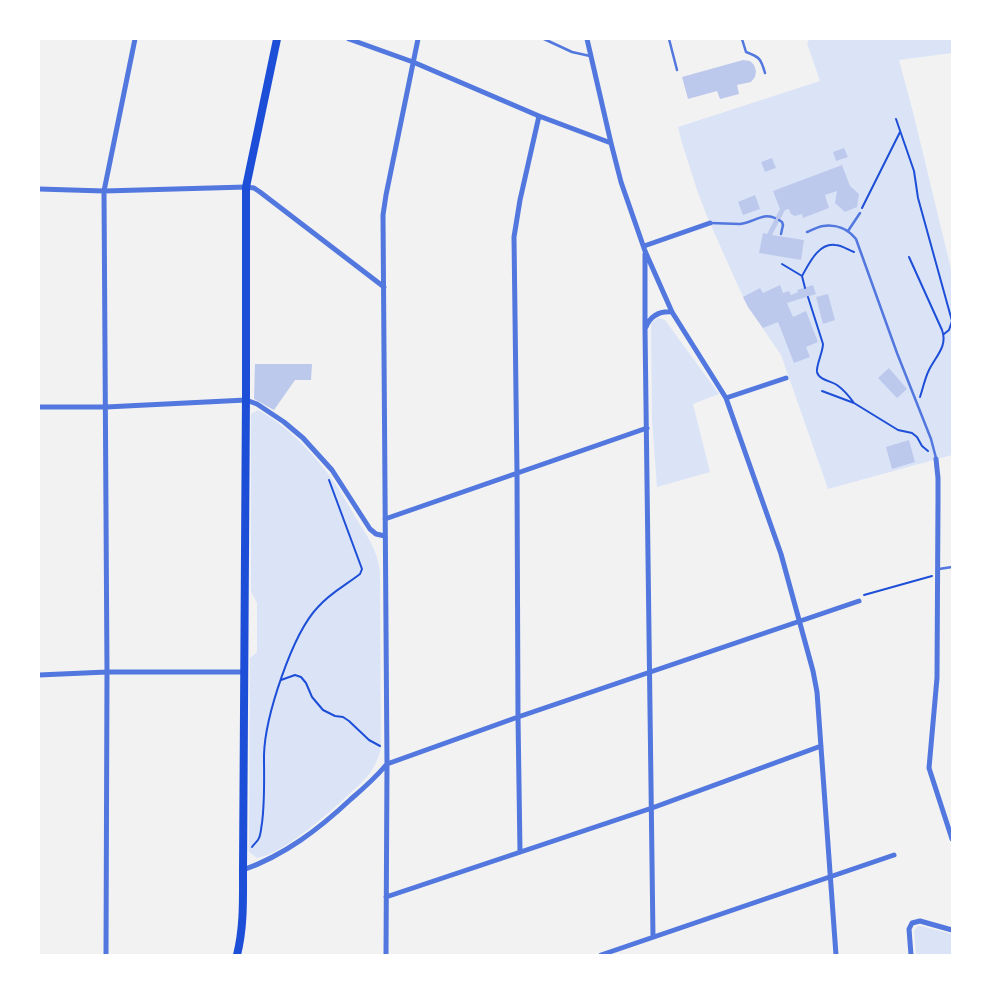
<!DOCTYPE html>
<style>
body{margin:0}
#map{position:relative;width:991px;height:994px;overflow:hidden;background:#f2f2f2;font-family:Barlow,sans-serif}
canvas{display:block}
.frame{position:absolute;inset:0;border:40px solid #fff;pointer-events:none}
</style>
<div id="map">
<canvas width="991" height="994"></canvas>
<div class="frame"></div>
</div>
<script>
const ctx = document.querySelector('canvas').getContext('2d');
ctx.lineJoin = 'round';
function fillPath(path, color) {
  ctx.fillStyle = color;
  ctx.fill(path, 'evenodd');
}
function strokePath(path, color, width, dash) {
  ctx.strokeStyle = color;
  ctx.lineWidth = width;
  ctx.lineCap = dash ? 'butt' : 'round';
  ctx.setLineDash(dash || []);
  ctx.stroke(path);
}
fillPath(new Path2D(`
 M809,39H952V53L899,60L913,112L952,273V455L828,489L781,355L748,307L739,288L708,219L697,190L682,143L678,127L820,81L807,43Z
 M659,318L665,320L719,394L693,404L710,472L657,487L652,420L651,324L653,321Z
 M258,410C286,425 310,450 329,475C339,488 347,503 356,518C367,536 379,552 380,574L381,748C379,757 375,766 370,773C364,781 356,788 348,795C329,813 283,854 257,858L249,852L250,658L257,652V603L251,592V414Z
 M918,926H921L952,934V955H916L914,931Z`), '#dbe4f7');
fillPath(new Path2D(`
 M743,60L750,61L754,65L756,71L755,77L751,82L737,85L739,94L720,99L717,91L688,99L682,77Z
 M844,148L848,157L836,161L833,152Z
 M772,158L776,168L765,172L761,162Z
 M842,165L850,186L859,194L857,207L845,212L835,203L837,191L825,195L829,208L803,218L802,214L795,216L791,214L789,209L785,210L772,235L804,240L801,260L759,253L763,233L767,234L780,209L773,191Z
 M755,195L760,209L743,215L738,202Z
 M780,285L783,293L789,291L791,295L798,292L797,290L813,285L816,294L787,303L793,317L806,311L818,342L806,347L810,357L794,363L778,322L763,328L748,307L743,297L760,288L763,293Z
 M828,294L835,320L823,324L816,297Z
 M255,364H312L311,380H295L274,410L254,399Z
 M889,368L907,389L897,398L878,378Z
 M909,440L915,462L892,469L886,447Z`), '#bdc9ec');
strokePath(new Path2D(`
 M896,119L914,171L918,198L952,321L949,330L944,334
 M862,208L900,132
 M909,257L942,330C948,346 936,356 929,370C925,378 923,388 920,397
 M782,264L802,276L805,288
 M802,276C809,264 818,243 835,245C842,245 848,250 854,252
 M808,297L823,344C823,352 816,365 817,372C819,380 831,381 837,385C844,390 849,396 854,403
 M822,391L854,403L898,430L912,433L917,437L922,446L928,451
 M864,595L932,576
 M281,680L295,675L301,677L306,683L312,697L323,710L335,716L343,717L349,721L369,740L380,746
 M252,847C254,844 258,841 259,838C261,834 261,828 262,823C265,800 264,778 264,755C265,717 292,634 318,607C330,593 346,585 360,574L362,569L329,480`), '#1d4ed8', 2);
strokePath(new Path2D(`
 M544,39L572,52L590,56
 M669,39L677,70
 M742,39L746,52C760,57 761,59 765,73
 M779,220L782,222L783,225L781,234
 M710,223L740,224C753,223 763,212 775,218
 M848,231L860,213
 M807,232C812,230 817,227 823,226C836,224 848,229 856,239L897,353L931,439L936,458
 M939,569L952,567`), '#5277de', 2.5);
strokePath(new Path2D(`
 M349,39L413,62L539,116L611,143
 M587,39L611,143L621,182L645,251L672,312L726,398L781,554L813,671L817,692L836,955
 M39,189L104,191L246,187L254,188L260,192L384,287
 M644,246L710,223
 M645,254V329L653,937
 M646,327C651,315 660,311 672,312
 M726,398L786,378
 M39,407H106L246,400L257,404L284,422L303,438L332,470L370,529L376,534L385,536
 M936,459L938,478V500L937,678L929,768L952,839
 M385,519L647,428
 M39,675L107,672H244
 M520,852L518,717L517,473L514,237L520,200L539,116
 M243,870C285,855 319,829 351,799C364,788 376,777 387,764L518,717L859,601
 M386,897L652,808L821,746
 M106,955L107,672L104,191L135,39
 M386,955L387,764L383,215L386,195L418,39
 M601,955L894,855
 M911,955L909,929L912,923L920,921L952,930`), '#5277de', 5);
strokePath(new Path2D(`
 M237,955C244,927 243,899 243,870L246,393V187L277,39`), '#1d4ed8', 8);
</script>
